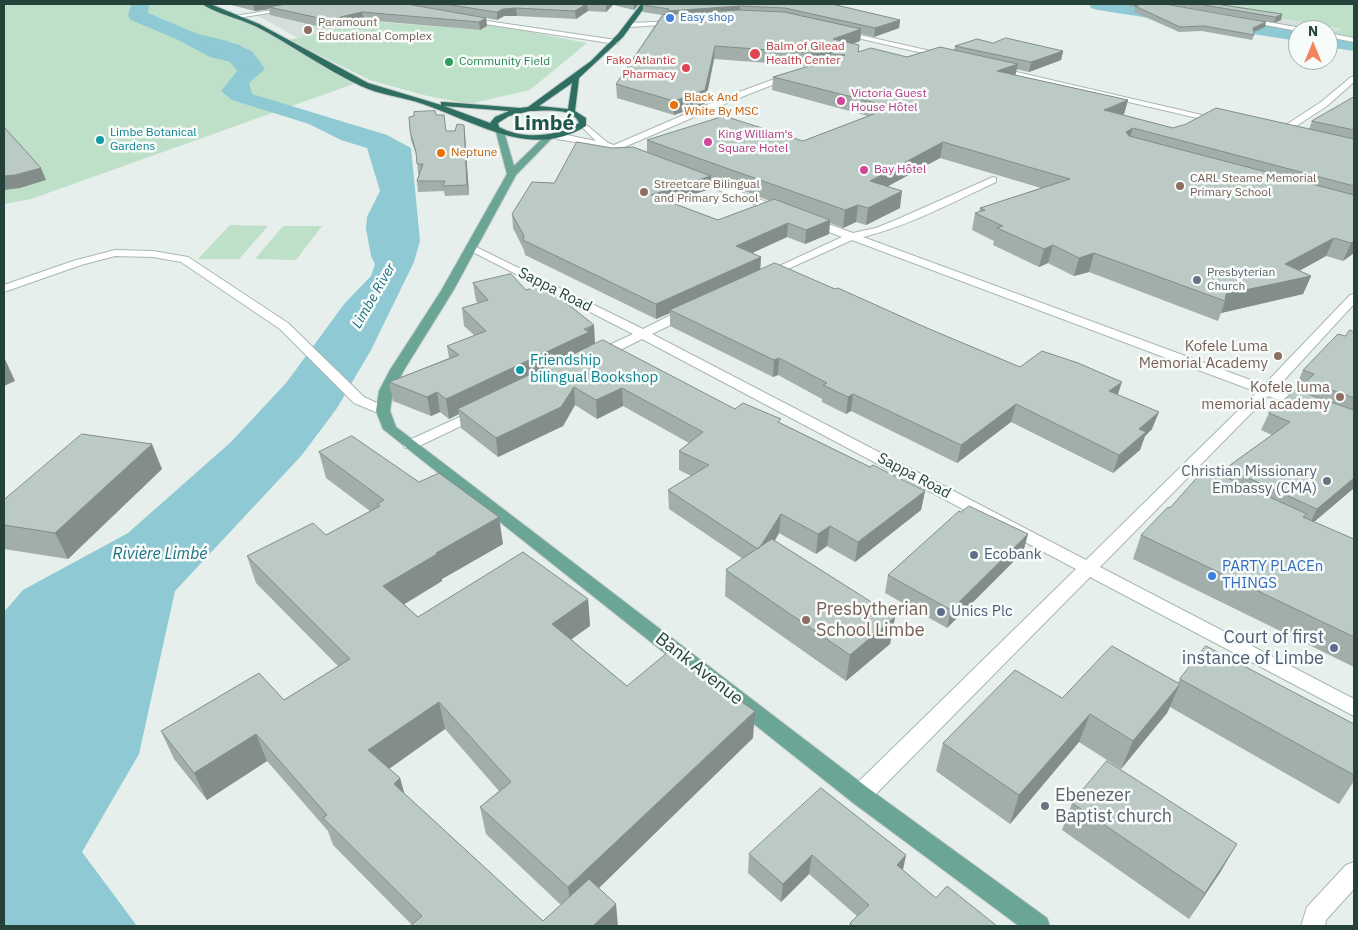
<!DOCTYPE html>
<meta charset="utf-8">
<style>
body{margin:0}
#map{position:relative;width:1358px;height:930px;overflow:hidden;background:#e6efeb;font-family:"IBM Plex Sans",sans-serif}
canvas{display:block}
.frame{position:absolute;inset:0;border:5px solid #24423a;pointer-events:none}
.north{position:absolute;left:1288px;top:20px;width:50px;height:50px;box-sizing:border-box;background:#f7fbf9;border:1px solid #a3b1ad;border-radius:50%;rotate:0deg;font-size:14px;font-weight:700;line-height:20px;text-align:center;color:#24423a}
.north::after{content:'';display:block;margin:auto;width:18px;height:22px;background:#f4845f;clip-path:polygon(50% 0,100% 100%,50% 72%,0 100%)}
</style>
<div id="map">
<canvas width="1358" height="930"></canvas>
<div class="frame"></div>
<div class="north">N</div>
</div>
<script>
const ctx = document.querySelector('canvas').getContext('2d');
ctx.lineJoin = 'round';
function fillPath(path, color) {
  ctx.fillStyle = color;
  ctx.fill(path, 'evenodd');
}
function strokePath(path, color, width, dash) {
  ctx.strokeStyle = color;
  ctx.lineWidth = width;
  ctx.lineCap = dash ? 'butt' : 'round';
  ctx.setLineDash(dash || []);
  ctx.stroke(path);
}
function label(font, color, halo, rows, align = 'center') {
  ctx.font = font + ' "IBM Plex Sans",sans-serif';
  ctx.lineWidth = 5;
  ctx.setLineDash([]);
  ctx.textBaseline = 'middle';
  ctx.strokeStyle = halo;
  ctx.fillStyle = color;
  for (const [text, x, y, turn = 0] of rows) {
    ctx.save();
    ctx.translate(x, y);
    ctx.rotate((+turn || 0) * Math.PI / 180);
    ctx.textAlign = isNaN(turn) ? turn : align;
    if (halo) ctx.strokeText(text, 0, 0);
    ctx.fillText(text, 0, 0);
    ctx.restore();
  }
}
fillPath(new Path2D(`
 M338,4L405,11L300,39L256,15Z
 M1098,4H1193L1343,30L1329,35L1328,30H1298V33H1283Z`), '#d4dfda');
fillPath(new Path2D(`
 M4,4H212L257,25L362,81L31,199L4,204Z
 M1193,4H1354V45L1328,41V35L1342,29Z
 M368,21L480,30L490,24L587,43L530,90L469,104L423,95L370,80L289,40Z
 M230,225L268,226L239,259H198Z
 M283,226H322L296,260L255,259Z`), '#bfe0c8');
fillPath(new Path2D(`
 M198,34L227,41L252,51L265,69L249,83L252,94L387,135L411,148L420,241L414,262L371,350L337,408L320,431L301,456L175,591L139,754L82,852L137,926H4V612L23,590L128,533L231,442L286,383L345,303L371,276L375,264L371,256L366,229L367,217L380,191L367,148L341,140L309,124L232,100L221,91L237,71L230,62L210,57L169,35Z`), '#8ec9d4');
fillPath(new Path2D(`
 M131,4H149L148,13L200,35L240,45L254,61L251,66L243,68L235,66L224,55L186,43L131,20L128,16Z
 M1089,4H1134L1303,30H1298V41L1098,10L1091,8Z
 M1328,35L1354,39V51L1328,47Z`), '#8ec9d4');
const minor = new Path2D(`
 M310,4H323L238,18L235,16Z
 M467,18L616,40L619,42L616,44L465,21Z
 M1246,18L1301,28L1304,30L1298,31L1244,21Z
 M676,21L678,24L630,27L627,25L630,23Z
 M842,31L944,54L947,56L944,58L840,34L839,33Z
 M1328,33L1354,38V42L1328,37Z
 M995,67L1219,119L1223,121L1219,123L995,71Z
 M788,74L795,76L729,102L622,148L637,153V157L634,158L603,147L557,139L553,136L557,133L596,141L579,124L583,122L608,143L614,145L723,98Z
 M1351,77H1354V82L1327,106L1281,136H1275V132L1321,102Z
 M693,174L785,209L786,211L785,213H777L690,179V175Z
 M993,177L996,178V182C953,202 909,226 863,237L1264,385L1350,295L1354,294V304L1275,390L1309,402L1311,405L1309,408H1299L1268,396L1100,567L1354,699V716L1090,577L868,802L860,804L852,802L849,795L852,788L1076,569L642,339L602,359H592L591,356L592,353L633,334L467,249L472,246L476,247L643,329L685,308H693L695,311L693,314L652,334L1086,560L1257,392L852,240L770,277H762L760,275L842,237L806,223V219H814L853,233L876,228L898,219Z
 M115,250L153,251L188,257L288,323L364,397L388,408L390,411L383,415L354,403L280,329L181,262L153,257L115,256L81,265L4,292V285L73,261Z
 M477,409L482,410L484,413L482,416L415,448H405L403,445L405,442Z
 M1354,862V889L1326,920L1325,926H1301L1307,907L1346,865Z`);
const major = new Path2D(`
 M500,129L504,132L514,166L547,134L554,136L516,175L453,291L404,370L393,391L390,411L396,427L868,788L1047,918L1050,926H1019L852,802L383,429L376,411L379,391L390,370L441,291L507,174L496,132Z`);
const highway = new Path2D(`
 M202,4H210L259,24L368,83L441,105V102H444L520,108L528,107L591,61L618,34L641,4H647L623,37L579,78L575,111L586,118V126C532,160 476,122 423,104C403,97 380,95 361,86C324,69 291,44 255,26C238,18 217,14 202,4ZM572,83L568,109L539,106ZM444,106L509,111L495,117L490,123ZM530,111C544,111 573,107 579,123C556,137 523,140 499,127L498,123L509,116Z`);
strokePath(minor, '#a8b8b2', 2);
strokePath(major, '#c2cac8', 2);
strokePath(highway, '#c2cac8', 2);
fillPath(minor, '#fff');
fillPath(major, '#6aa596');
fillPath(highway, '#2f6f62');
fillPath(new Path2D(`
 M231,4H639L634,10L613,5L606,12L588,11L576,19L517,16H504L497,20L486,18L487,26L480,30L364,20L329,29L270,15L269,9L255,11L231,5Z
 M832,4L900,20L899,28L874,37L861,34L860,41L853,44L858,52L907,57L954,50L955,46L993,43L1063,51L1061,60L1029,72L1016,69L1015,75L1128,100L1124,114L1122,115L1173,128L1309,129L1312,121L1354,97V253L1343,261L1326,256L1299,271L1311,276L1303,294L1221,313L1218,321L1089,272L1074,276L1048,263L1039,267L993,245L994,241L972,230L975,213L979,212L980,208L1041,188L940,158L888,186L900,208L866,225L856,222L843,228L830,223L829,234L805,244L787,237L751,253L761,257L760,269L927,328L1020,367L1118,395L1152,429L1145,436L1140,450L1113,473L1011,422L957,463L851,411L846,414L822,402V399L778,375L773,377L670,326V313L656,319L525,255L524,250L513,228L512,214L554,183L612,148L647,152V140L803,141L868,116L772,90L773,77L809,66L714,59L705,104L674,115L617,98L616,84L662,15L643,12V5ZM710,178L770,201L718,220L670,202L710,189Z
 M1118,4H1165L1265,27L1254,32V35L1252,40L1202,31L1179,32L1134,12L1135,7Z
 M1168,4H1216L1282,14L1281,20L1274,23Z
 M436,115L446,131H455L464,125L469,195L445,196L444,191L418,192L417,181L419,174H418L417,157L411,140L410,131Z
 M473,283L526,290L595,343L590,346V347L735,409L781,423L870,467L925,491L921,510L855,562L827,546L816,554L779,533L775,541L895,617L890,644L846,681L725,596L726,570L743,559L669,509L668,490L691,476L679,470V451L689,443L623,406L597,419L575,405L563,426L498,457L461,428L459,414L449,419L440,412L431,416L393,401L389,382L449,358L447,346L475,336L464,326L462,308L478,303L476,301Z
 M1354,332V488L1314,522L1354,539V667L1133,559L1141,535L1170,508L1209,476H1222L1226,468L1272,435L1261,430L1269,413L1302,392L1303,389L1296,386L1303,370L1345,336Z
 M319,452L503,544L442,579V581L404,604L418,617L588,599L590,626L571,639L627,686L753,738L599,888L618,926L412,925L333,845L328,831L267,761L207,800L174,759L161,731L284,700L338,666L256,583L247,556L326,535L370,511L326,478ZM445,729L499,791L480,807L486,834L561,905L543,921L404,793L400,778L389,769Z
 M162,469L68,559L4,549V500Z
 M961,512L1028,534L1023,552L947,628L885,593L888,575Z
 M1180,679L1354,724V781L1339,804L1170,707L1167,713L1121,769L1079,742L1010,824L936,771L943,743L1062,698L1178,683Z
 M1072,803L1221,871L1189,919L1062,830Z
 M749,854L906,855L903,870L936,898L997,926H849L850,923L857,916L809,874L781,902L748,873Z`), '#a1aea9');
fillPath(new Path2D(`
 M253,4H300L269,7V9L255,11Z
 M586,4H587L588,11L576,19L575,11Z
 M606,4H613V5L606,12Z
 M634,4H639L634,10Z
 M740,6V14L668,19V11Z
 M516,8L517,16H504L497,20V12L503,9Z
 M362,12L364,20L329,29L328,20Z
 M1282,14L1281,20L1274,23L1276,17Z
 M486,18L487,26L480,30L479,22Z
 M900,20L899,28L874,37L875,28Z
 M1266,22L1265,27L1251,33L1253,28Z
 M861,29L860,41L836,50L832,47L831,54H830L829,60L810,66L811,53L833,39Z
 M715,46L714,59L705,104L674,115V101Z
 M1063,51L1061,60L1029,72L1031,62Z
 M1018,64L1015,77L997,71Z
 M1128,100L1124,114L1101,125L1104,110Z
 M464,125L465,134L469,195L467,185Z
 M1133,128L1128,143L1126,132Z
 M943,142L940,158L868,197L870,181Z
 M41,168L46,180L20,188L4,190V176Z
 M711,176L710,189L652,208L651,195Z
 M902,191L900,208L866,225L868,208Z
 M858,205L856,222L843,228L845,210Z
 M830,220L829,234L805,244L806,230Z
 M788,223L787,237L735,261L736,246Z
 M1334,238L1326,256L1277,283L1285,264Z
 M1354,241V253L1343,261L1351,243Z
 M1053,245L1048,263L1039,267L1044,249Z
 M1094,253L1089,272L1074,276L1079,258Z
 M761,257L760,272L670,310V313L656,319V304Z
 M1311,276L1303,294L1221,313L1225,301L1226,294Z
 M594,325L595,343L590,346V350L458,409L459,414L449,419L446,399Z
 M4,357L15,381L4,386Z
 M779,358L778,375L773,377L774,360Z
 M1122,382L1116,400L1109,391Z
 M574,387L575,405L563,426L498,457L496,438Z
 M622,388L623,406L597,419L596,400Z
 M437,392L440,412L431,416L427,397Z
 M853,394L851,411L846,414L848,397Z
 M1016,404L1011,422L957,463L961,445Z
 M1159,412L1152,429L1145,436L1140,450L1113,473L1119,455L1139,429Z
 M152,444L162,469L68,559L55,533Z
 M1354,478V488L1309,526L1317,509Z
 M925,491L921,510L855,562L858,542Z
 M781,514L779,533L757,569L759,549Z
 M499,517L503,544L442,579V581L390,613L383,586L436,553Z
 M830,526L827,546L816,554L818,534Z
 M1028,534L1023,552L947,628L951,610Z
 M588,599L590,626L555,651L552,624Z
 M895,617L890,644L846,681L850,655Z
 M1180,684L1167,713L1121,769L1133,741Z
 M439,702L445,729L376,778L368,750Z
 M755,711L753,738L572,914L568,887Z
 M1090,714L1079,742L1010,824L1019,795Z
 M256,734L267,761L207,800L194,773Z
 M400,778L408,806L394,784Z
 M1237,844L1221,871L1189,919L1205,893Z
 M812,855L809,874L781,902L783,884Z
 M906,855L902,873L897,865Z
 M616,904L618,926H593Z`), '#838d89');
const building = new Path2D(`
 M287,4H407L486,18L479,22L362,12L328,20L269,7Z
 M446,4H586L575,11L516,8L503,9L497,12Z
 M644,4H832L900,20L875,28L785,8L740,6L668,11L669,9L643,5Z
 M1143,4H1165L1266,22L1253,28L1254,35L1204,26L1180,27L1135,6Z
 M1199,4H1216L1282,14L1276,17Z
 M740,10L784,12L861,29L833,39L859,45L858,52L871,48L907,57L940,47L1018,64L997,71L1128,100L1104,110L1173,128L1186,124L1216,108L1354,139V186L1133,128L1126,132L1129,136L1354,195V241L1351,243L1334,238L1285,264L1311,276L1226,294L1225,301L1094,253L1079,258L1053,245L1044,249L997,228L1003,226L975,213L985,210L980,208L1070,179L943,142L870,181L902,191L868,208L858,205L845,210L647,140L724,116L803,141L892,107L773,77L845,55L830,54L836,50L832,47L811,53L715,46L705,90L674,101L616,84L663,15Z
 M1006,38L1063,51L1031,62L955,46L977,39L993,43Z
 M1354,97V130L1312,121Z
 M435,111L436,115H444L446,131H455L457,124L464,125L467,185L443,186L445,181H417L423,164H417L416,152L410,131L409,117L414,116V112Z
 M4,127L41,168L15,175L4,176Z
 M577,142L612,148L633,147L711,176L651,195L718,220L774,199L830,220L806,230L788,223L736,246L761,257L656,304L523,240L524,236L512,214L532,182L554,183Z
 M775,263L835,289L838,288L927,328L1020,367L1042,351L1078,363L1122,382L1109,391L1159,412L1139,429L1146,432L1119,455L1016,404L961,445L853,394L848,397L823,385L827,383L779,358L774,360L670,310Z
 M511,274L526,290L544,285L594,325L584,329L589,332L446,399L437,392L427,397L389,382L459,355L447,346L486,331L462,308L488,300L473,283Z
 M1350,330L1354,332V398L1307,381L1314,374L1303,370L1338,334L1345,336Z
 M603,340L735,409L743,403L781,419L778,422L870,467L873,465L925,491L858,542L830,526L818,534L781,514L760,547L758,549L668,490L709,465L679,451L703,432L622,388L596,400L574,387L561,407L496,438L458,409Z
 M1296,390L1354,410V478L1317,509L1226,468L1290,422L1269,413Z
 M82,434L152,444L55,533L4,525V500Z
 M352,436L419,482L439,473L499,517L436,553L437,554L383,586L418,617L523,552L588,599L552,624L627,686L668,652L755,711L568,887L480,807L511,782L439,702L368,750L400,778L394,784L543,921L589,879L616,904L593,926H410L422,916L323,818L327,815L256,734L194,773L161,731L259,673L284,700L350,659L247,556L313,523L326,535L380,506L377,504L384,500L319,452Z
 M1214,472L1307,514L1303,517L1354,539V637L1141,535L1168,507L1170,508L1201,473L1209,476Z
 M969,506L1028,534L951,610L888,575L959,511L961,512Z
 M772,539L895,617L850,655L726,570Z
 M1112,646L1180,684L1133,741L1090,714L1019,795L943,743L1015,670L1062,698Z
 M1206,646L1354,724V775L1180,679Z
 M1107,761L1237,844L1205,893L1072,803Z
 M821,788L906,855L897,865L936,898L947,886L997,926H853L850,923L869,905L812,855L783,884L749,854Z`);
fillPath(building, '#bbcac4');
strokePath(building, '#838d89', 1);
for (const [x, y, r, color] of [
 [670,18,5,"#3f7fe0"],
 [308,30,5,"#8d6e63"],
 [755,54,6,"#e0444e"],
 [449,62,5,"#2e9e5b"],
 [686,68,5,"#e0444e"],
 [841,101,5,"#d1479c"],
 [674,105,5,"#e8710a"],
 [100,140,5,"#0f9aa8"],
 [708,142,5,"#d1479c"],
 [441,153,5,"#e8710a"],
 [864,170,5,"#d1479c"],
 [1180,186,5,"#8d6e63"],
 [644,192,5,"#8d6e63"],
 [1197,280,5,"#6b7280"],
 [1278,356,5,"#8d6e63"],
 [520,370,5,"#0f9aa8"],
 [1340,397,5,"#8d6e63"],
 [1327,481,5,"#6b7280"],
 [974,555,5,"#5c6f8a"],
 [1212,576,5,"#3f7fe0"],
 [941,612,5,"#5c6f8a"],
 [806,620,5,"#8d6e63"],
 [1334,648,5,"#5c6f8a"],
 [1045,806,5,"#6b7280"]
]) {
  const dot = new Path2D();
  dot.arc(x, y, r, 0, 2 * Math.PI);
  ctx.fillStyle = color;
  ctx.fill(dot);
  strokePath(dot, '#f7fbf9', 2);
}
label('12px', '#366cbe', '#f7fbf9', [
 ["Easy shop",680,18]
], 'left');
label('12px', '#785e54', '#f7fbf9', [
 ["Paramount",318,23],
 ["Educational Complex",318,37],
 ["CARL Steame Memorial",1190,179],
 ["Primary School",1190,193],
 ["Streetcare Bilingual",654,185],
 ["and Primary School",654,199]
], 'left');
label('12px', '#be3a42', '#f7fbf9', [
 ["Balm of Gilead",766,47],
 ["Health Center",766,61],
 ["Fako Atlantic",676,61,"right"],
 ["Pharmacy",676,75,"right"]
], 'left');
label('12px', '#27864d', '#f7fbf9', [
 ["Community Field",459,62]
], 'left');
label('12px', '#b23c85', '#f7fbf9', [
 ["Victoria Guest",851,94],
 ["House Hôtel",851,108],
 ["King William's",718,135],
 ["Square Hotel",718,149],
 ["Bay Hôtel",874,170]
], 'left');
label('12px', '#c56008', '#f7fbf9', [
 ["Black And",684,98],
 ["White By MSC",684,112],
 ["Neptune",451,153]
], 'left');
label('12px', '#0d838f', '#f7fbf9', [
 ["Limbe Botanical",110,133],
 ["Gardens",110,147]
], 'left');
label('12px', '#5b616d', '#f7fbf9', [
 ["Presbyterian",1207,273],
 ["Church",1207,287]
], 'left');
label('italic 14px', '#1c6f80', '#f7fbf9', [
 ["Limbe River",374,296,-60]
]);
label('15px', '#24423a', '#f7fbf9', [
 ["Sappa Road",555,290,27],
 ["Sappa Road",914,476,28]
]);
label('15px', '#785e54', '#f7fbf9', [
 ["Kofele Luma",1268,347],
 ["Memorial Academy",1268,364],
 ["Kofele luma",1330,388],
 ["memorial academy",1330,405]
], 'right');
label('15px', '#0d838f', '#f7fbf9', [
 ["Friendship",530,361],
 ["bilingual Bookshop",530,378]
], 'left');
label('15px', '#5b616d', '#f7fbf9', [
 ["Christian Missionary",1317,472],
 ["Embassy (CMA)",1317,489]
], 'right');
label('15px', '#4e5e75', '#f7fbf9', [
 ["Ecobank",984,555],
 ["Unics Plc",951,612]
], 'left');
label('15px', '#366cbe', '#f7fbf9', [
 ["PARTY PLACEn",1222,567],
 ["THINGS",1222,584]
], 'left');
label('italic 16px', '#1c6f80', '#f7fbf9', [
 ["Rivière Limbé",160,554]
]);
label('18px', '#785e54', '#f7fbf9', [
 ["Presbytherian",816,610],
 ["School Limbe",816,631]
], 'left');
label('18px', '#4e5e75', '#f7fbf9', [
 ["Court of first",1324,638],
 ["instance of Limbe",1324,659]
], 'right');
label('18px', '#24423a', '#f7fbf9', [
 ["Bank Avenue",699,669,38]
]);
label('18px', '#5b616d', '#f7fbf9', [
 ["Ebenezer",1055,796],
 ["Baptist church",1055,817]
], 'left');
label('bold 21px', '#1f5548', '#f7fbf9', [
 ["Limbé",544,124]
]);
</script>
